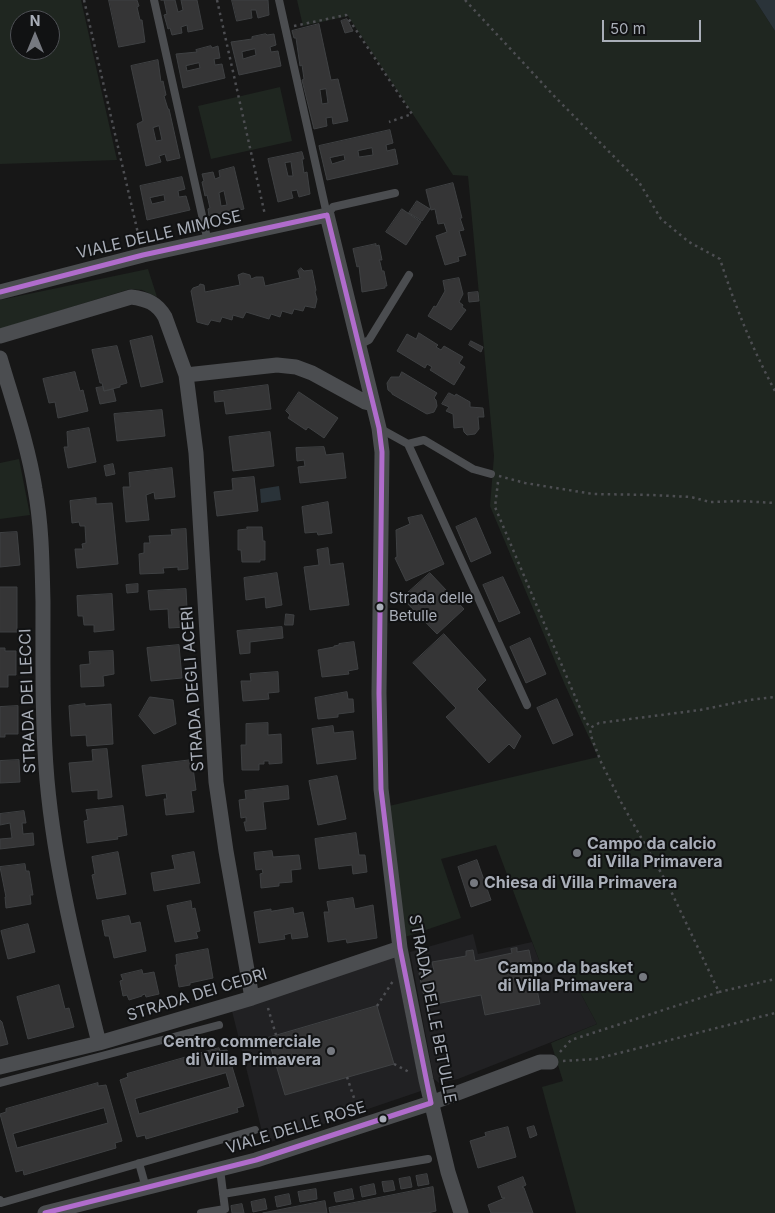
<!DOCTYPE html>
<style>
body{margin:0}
#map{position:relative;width:775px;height:1213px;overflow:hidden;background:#171717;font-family:Inter,sans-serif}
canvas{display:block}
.north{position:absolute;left:10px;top:10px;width:50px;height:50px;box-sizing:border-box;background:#111213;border:1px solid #4e5055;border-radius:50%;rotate:0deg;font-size:14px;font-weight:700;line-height:20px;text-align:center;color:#a9aeb8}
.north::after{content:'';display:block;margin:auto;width:18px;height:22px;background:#767980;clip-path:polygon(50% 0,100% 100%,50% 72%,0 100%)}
.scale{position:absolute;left:602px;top:20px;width:99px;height:22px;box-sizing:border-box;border:2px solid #a9aeb8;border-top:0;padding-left:6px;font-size:15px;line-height:18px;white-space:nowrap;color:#a9aeb8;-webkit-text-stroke:4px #111213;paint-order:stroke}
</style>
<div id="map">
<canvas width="775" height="1213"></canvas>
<div class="north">N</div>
<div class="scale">50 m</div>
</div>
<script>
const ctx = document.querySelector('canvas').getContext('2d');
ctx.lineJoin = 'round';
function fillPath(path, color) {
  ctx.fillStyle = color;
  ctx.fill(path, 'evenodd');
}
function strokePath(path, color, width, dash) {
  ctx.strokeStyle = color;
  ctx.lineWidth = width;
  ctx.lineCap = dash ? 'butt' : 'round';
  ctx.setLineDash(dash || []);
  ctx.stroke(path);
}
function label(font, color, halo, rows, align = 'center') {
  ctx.font = font + ' Inter,sans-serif';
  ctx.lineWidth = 4;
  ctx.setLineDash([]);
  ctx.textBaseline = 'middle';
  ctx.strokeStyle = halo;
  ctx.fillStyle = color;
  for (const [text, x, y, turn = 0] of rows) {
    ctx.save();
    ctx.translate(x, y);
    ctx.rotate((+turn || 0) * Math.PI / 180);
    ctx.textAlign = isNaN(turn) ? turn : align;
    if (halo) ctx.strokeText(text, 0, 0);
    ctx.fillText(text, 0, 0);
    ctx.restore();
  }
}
fillPath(new Path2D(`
 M473,934L478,954L532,942L542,968L565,964L597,1024L458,1079L439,1083L434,1079L410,952Z
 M394,956L421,1091L265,1144L232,1011Z`), '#212123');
fillPath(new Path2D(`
 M0,0H81L117,160L0,164ZM20,20H50V50H20Z
 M297,0H755L775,31V1213H576L542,1087L563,1081L551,1043L597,1024L565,964L542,968L496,845L441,859L461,918L405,937L389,806L598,757L565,685L490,506L494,456L468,176L453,175L348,16L303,26Z
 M280,87L292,141L211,159L198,106Z
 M148,269L157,297L142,290L130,289L0,329V300Z
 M19,459L30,515L0,519V463Z`), '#1f2620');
fillPath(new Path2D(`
 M755,0H775V31Z
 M279,486L281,500L261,503L260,489Z`), '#2a3339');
const building = new Path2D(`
 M109,0H137L139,6L137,7L140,20H142L145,42L119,47Z
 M161,0H175L178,12L183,10L181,0H197L203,29L188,32L187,25L181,27L182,33L172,35L170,28L168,29L164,15L167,14L164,0Z
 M232,0H268L269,15L258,18L256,10H251L252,18L237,21Z
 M347,19L353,31L345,33L341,21Z
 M319,24L331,80L338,79L348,121L333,124L332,117L326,118L327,126L314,129L302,80L304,79L302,65L300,66L296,38H294L292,31ZM326,89L328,103L322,104L320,90Z
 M266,34L267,35L274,34L276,45L270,47L271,52L278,51L281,66L239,75L231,42L252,39V37ZM255,49L256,55L243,59L242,52Z
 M211,46L212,48L218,46L220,58L214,59L215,65L222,64L225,78L183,88L176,54L197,52L196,50ZM199,63L200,68L187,71L186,66Z
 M158,60L161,82L163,81L166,95L164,96L168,109H169L180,158L167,161L165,154L159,156L161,162L146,166L137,124L143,121L131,66ZM159,126L162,140L156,141L153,128Z
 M390,130L393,143L386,145L387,151L395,149L398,164L327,180L319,146ZM372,148L373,155L359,157L358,151ZM344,155L345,160L332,164L330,158Z
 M302,152L304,159H302L304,173L307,172L310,194L299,197L297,190L291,191L293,198L278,202L268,159ZM291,162L293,176H288L285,163Z
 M234,167L244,209L209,216L208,209L210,208L207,195L205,196L202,182L204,181L202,174L213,172L215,179L220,177L219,171ZM224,191L227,205L221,206L219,193Z
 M182,177L185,189L178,191L179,197L186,196L190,210L147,220L140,186ZM164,195L165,201L152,204L150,198Z
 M453,183L462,218H460L464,230L459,231L466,255L458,257L459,261L445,265L436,236L447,232L444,223L438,224L435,209L431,210L426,190Z
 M417,201L430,209L422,221L409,213Z
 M402,209L421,222L406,245L386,232Z
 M376,244V246L379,245L382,260H379L380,262L382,271H384L387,286H385V288L362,292L359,266L357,267L353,249Z
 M301,268L304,271L312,270L316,290L315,292L317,299L315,308L305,306L303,311L294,309L292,314L282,311L280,317L271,314L269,319L246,312L243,318L233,315L232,320L222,317L220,322L211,320L208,325L197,322L191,291L193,288L199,286L200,284L204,285L205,292L240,285L238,275L243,273L250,275L251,279L256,277H263L265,286L300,278L298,271Z
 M459,278L463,294L459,302L463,305L462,307L466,310L451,330L428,316L434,306L436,307L445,291L443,281Z
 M478,292L479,301L469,302L468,293Z
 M419,333L438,345L436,347L441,350L444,346L463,357L459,363L465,367L454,385L430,370L432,367L427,364L425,368L397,351L407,334L416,339Z
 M152,336L163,382L141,387L130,341Z
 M471,341L483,347L481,352L469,345Z
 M117,346L127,383L120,385V387L104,391L102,383H100L92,350Z
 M75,372L80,391L83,390L88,411L58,418L55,402L49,403L43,379Z
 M402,372L437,393L434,398L436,400L437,406L434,412L427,414L425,413L392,394V393L388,390L387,383L391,377H399Z
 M268,385L271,409L226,414L224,401L215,402L214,392Z
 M103,387L104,391L113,389L116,401L100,404L96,388Z
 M299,392L338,418L324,438L308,427L306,430L288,418L290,415L286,411Z
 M449,393L455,396L456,394L470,402V407L483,408L484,417H478L479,429L475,434L467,435L464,432L463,427L454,428L453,414L446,411L449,407L442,404Z
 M162,410L165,436L117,441L114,414Z
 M89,428L96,462L68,468L64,447H68L67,432Z
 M270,432L274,466L233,471L229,437Z
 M324,447L326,455L343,453L346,478L300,483L298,467L305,466L304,460L297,461L296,448Z
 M113,464L115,474L106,476L104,466Z
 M172,468L175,497L155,499L154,492L146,495L149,520L126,522L123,487H130L129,473Z
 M254,477L258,511L217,516L214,492L233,490L232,479Z
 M96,498V504L112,503L118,564L77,568L75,549H83L82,544L86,543L85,526H80L79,522L72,523L70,501Z
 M328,502L332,533L318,535L317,532L305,533L302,507Z
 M422,515L444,564L406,581L395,558L397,557L396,530L410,524L408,518Z
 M476,518L491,553L471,562L456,527Z
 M247,527H262L263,541H265V560H260V562H242L241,550H238V530L247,529Z
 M186,529L188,569L178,570V567L163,568L164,573L140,574L139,554L144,553V543H150L149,536L172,535L171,530Z
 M17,532L20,565L0,567V533Z
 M328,548L330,565L343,563L349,605L310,610L304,567L319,565L317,550Z
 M277,573L282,605L266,608L265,597L246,600L244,578Z
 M430,573L464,609L437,634L402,598Z
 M503,577L520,613L499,622L483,585Z
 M138,584V592L127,593L126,585Z
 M0,587H17V632H0Z
 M186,589L188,627L169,628L168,609L150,610L148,591Z
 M112,594L114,630L94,632V625H84L83,616H78L77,596Z
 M286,614L294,615L293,625H285Z
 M282,627L283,638L250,642V653L240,654L237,631Z
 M444,634L486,680L477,689L521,736L514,749L509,744L489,763L446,717L456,708L413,663Z
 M530,638L546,674L526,683L510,647Z
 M354,642L358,669L348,671L349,674L322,677L318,650L334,647V646L339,645V644Z
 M179,645L182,678L151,681L147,648Z
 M0,648H5V651H16V675H8V687H0Z
 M113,651L114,674L103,676L104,686L81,687L80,665L90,664L89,652Z
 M278,672L279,692L268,693L269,699L243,701L241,681H251L250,674Z
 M347,692L348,699H353L354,712L338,714V717L318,719L315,698Z
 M150,697L173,700L176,724L154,734L139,716Z
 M557,699L573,735L553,744L537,708Z
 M85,704V706L111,704L113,744L87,746L86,735L71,736L69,706Z
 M18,706V734H5V737H0V707Z
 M268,723V735L281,734L282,763L269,764V761H264V764H259V770H242L241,745H246V724Z
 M333,726L334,733L353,731L356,759L317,764L312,729Z
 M107,749L112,797L98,799V790L72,792L69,763L93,761L92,750Z
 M19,760L20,782L0,783V761Z
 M192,760L196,790L191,791L194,812L166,815L164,799H167L166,793L146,796L142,766Z
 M337,776L346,819L318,825L309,781Z
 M288,786L289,799L263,802L266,829L246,831L244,822H246V817L241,818L239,800L246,799L245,791Z
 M123,806L127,835L117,837L118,839L87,843L84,821L88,820L86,810Z
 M24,811L26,823H22L23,834L33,833L34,845L0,849V839L12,838L10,823L0,825V814Z
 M356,833L359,855H365L367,872L353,874L352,865L319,869L315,839Z
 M272,851L273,857L299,855L301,869L291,870L292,882L279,883V886L261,888L260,874L263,873L262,869L256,870L254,853Z
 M118,852L126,894L97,899L92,875L95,874L92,857Z
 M194,852L200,883L154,891L151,873L175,869L172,856Z
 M477,860L491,900L471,907L458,867Z
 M25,864L26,871H29L33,895H30L31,904L6,908L5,897H6L0,867Z
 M353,898L355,909L373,905L377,938L347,943L346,939L328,942L324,912H329L327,902Z
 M191,901L192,909L195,908L200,931L196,932L198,938L175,942L167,906Z
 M293,908L294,914L303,912L308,937L292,939L291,933L284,935L285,939L259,943L254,912L271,909V911Z
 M129,916L131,924L140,922L146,951L114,958L109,936H105L102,921Z
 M28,924L35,952L8,959L1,931Z
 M517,948V952L529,950L540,1004L485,1015L481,995L426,1006L419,973L434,971L432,962L466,956V951L473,950L475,961L512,953L511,949Z
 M208,949L213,978L190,983V985L179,987L175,965H177L176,955Z
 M142,970L143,974L154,972L159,994L146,997L145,994L142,995V996L129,1000L127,995L123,996L120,981L123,980L121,975Z
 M59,985L65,1009L69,1008L74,1027L28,1039L17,997Z
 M377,1006L394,1064L285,1095L268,1038Z
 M0,1020L2,1022L8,1044L0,1046Z
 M219,1048L220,1051L227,1050L244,1106L237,1108L238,1112L146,1139L145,1135L137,1137L120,1080L128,1077L127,1074ZM226,1073L230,1087L139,1114L135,1099Z
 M98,1083V1086L106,1085L122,1141L115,1143L116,1148L24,1175L23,1170L16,1172L0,1114L6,1112V1109ZM104,1108L108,1123L17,1148L13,1134Z
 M534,1126L537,1135L530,1138L527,1128Z
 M508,1127L516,1157L478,1168L470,1141L486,1136L485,1133Z
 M427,1174L429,1184L418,1186L416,1176Z
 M410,1177L412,1187L401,1189L399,1179Z
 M523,1177L526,1185L522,1187L524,1188L533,1213H491L488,1205L505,1198H502L498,1187Z
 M393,1181L395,1190L384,1192L382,1182Z
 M374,1184L376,1194L362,1197L360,1187Z
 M433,1187L436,1211L428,1213H330L329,1208Z
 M316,1189L317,1199L300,1202L298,1192Z
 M352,1189L354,1199L336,1202L334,1193Z
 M289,1194L291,1204L277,1207L275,1197Z
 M265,1199L267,1209L253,1212L251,1202Z
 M325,1201L327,1213H263Z
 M242,1204L244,1213H232L231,1206Z`);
fillPath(building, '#353536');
strokePath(building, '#3f4143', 1);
strokePath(new Path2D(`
 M84,0L140,242
 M217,0L265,215
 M465,0L556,98L639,182L661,219L689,242L720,259C735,306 752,348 775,391
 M294,26L346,15L412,114L389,122
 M499,476L525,483L593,494L652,495L691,497L710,502L741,501L775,503
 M498,482L495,507L585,720L590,728
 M719,992L775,979
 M377,1006L393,981
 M268,1008L276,1035
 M560,1052L571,1040L719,992L669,887L621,802L601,762L591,736L590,728L599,723L700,710L749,700L775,697
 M563,1061L596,1059L775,1013
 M394,1064L411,1073
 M347,1077L359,1113`), '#4d4e52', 2.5, [2.5, 4]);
strokePath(new Path2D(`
 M154,0L208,242
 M279,0L327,215
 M327,215L333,207L395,193
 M359,345L369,340L409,275
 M379,428L408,444L527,705
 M408,444L424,440L473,469L491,474
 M0,1083L219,1025
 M139,1163L146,1188
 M223,1194L428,1159
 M0,1200L1,1203L255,1130
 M201,1213L225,1209L220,1169`), '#4b4d50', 8);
strokePath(new Path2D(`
 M0,292L143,255L327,215L379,428L382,452L379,693L381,789L400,948L426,1080L448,1172L461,1213
 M0,336L131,297C147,299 157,303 165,317L186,375L196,453L216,782L226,851L252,998
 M0,358C13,402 28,445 35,489C42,527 42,565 43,602C43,661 42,721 47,780C55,869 77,956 99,1043
 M186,375L277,365L296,367L312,373L365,402L373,404
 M0,1067L99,1043L252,998L400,948
 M45,1213L256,1160L431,1103L540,1062H551`), '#4b4d50', 15);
strokePath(new Path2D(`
 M327,215L379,428L382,452L379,693L381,789L400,948L431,1103
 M0,292L143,255L327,215
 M45,1213L256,1160L431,1103`), '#b06ccc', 5);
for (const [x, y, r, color] of [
 [380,607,4.5,"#a9aeb8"],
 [577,853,5,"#767980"],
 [474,883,5,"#767980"],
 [643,977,5,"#767980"],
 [331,1051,5,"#767980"],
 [383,1119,4.5,"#a9aeb8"]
]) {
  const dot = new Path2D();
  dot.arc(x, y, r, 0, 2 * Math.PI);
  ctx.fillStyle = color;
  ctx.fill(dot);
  strokePath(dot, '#111213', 2);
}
label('15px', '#a9aeb8', '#111213', [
 ["Strada delle",389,598],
 ["Betulle",389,616]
], 'left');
label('16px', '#a9aeb8', '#111213', [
 ["VIALE DELLE MIMOSE",159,235,-13],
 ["STRADA DEGLI ACERI",193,689,-94],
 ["STRADA DEI LECCI",28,701,-92],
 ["STRADA DEI CEDRI",197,995,-17],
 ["STRADA DELLE BETULLE",432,1009,79],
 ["VIALE DELLE ROSE",296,1128,-17]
]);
label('bold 16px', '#a9aeb8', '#111213', [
 ["Campo da calcio",587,844],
 ["di Villa Primavera",587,862],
 ["Chiesa di Villa Primavera",484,883],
 ["Campo da basket",633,968,"right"],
 ["di Villa Primavera",633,986,"right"],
 ["Centro commerciale",321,1042,"right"],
 ["di Villa Primavera",321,1060,"right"]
], 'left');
</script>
